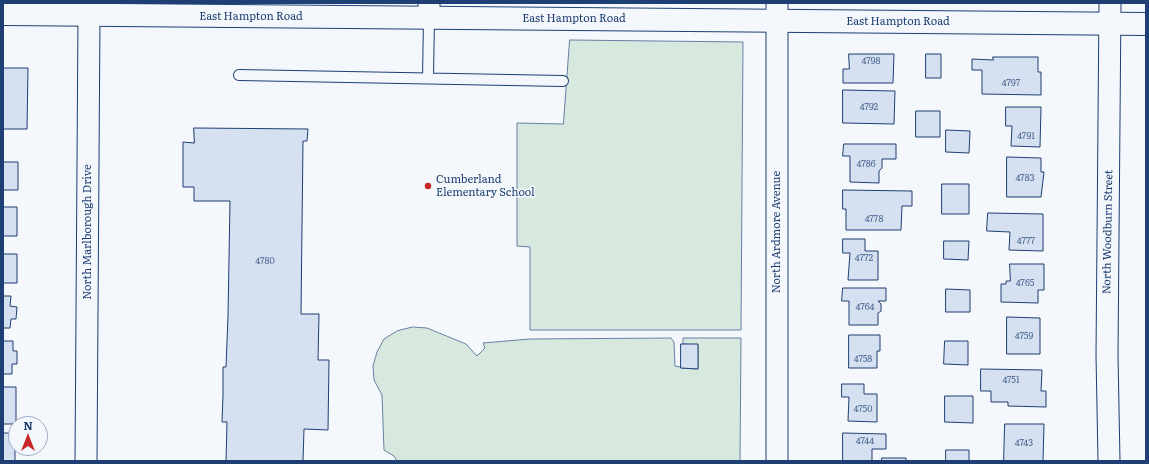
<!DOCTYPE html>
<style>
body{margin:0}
#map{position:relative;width:1149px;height:464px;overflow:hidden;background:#f4f7fb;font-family:Literata,serif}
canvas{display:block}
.frame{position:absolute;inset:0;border:4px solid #1d3f73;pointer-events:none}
.north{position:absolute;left:8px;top:416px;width:40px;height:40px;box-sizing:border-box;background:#f4f7fb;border:1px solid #9eadc5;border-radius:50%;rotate:0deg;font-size:11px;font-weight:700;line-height:16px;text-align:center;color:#1d3f73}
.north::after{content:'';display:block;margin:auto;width:14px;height:18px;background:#c62828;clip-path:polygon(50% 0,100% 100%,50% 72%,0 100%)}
</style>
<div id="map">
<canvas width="1149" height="464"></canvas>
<div class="frame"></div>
<div class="north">N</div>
</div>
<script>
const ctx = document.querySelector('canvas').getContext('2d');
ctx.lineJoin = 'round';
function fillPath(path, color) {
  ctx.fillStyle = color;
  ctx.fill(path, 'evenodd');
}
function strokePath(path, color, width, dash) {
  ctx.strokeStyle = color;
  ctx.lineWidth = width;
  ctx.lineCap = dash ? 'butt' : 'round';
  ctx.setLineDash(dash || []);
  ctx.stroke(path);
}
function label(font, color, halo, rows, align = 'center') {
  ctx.font = font + ' Literata,serif';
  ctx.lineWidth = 3;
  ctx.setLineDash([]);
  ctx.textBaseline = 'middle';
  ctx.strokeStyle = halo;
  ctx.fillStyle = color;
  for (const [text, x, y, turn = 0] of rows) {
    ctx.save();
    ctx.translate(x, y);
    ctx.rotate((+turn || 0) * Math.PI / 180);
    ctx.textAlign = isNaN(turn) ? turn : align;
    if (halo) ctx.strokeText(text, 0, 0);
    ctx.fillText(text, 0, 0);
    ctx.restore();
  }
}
const green = new Path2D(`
 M570,40L743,42L741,330H530V247L517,246V123L563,124Z
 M413,327L427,328L466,344L477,356L485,348L483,343L530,339L671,338L674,342L675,366L681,367V368L698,369V345L683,344V338H741L740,461H397L394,456L384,450L382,395L374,380L373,366L377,352L384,339L397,331Z`);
fillPath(green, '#d7e8df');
strokePath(green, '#687fa3', 1);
const building = new Path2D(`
 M849,54H894L893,83H843V69H849Z
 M926,54H941V78H926Z
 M993,57H1038V72H1041V95L982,94V70H972V59L993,60Z
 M3,68H28L27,129H3Z
 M843,90L895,91L894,124L843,123Z
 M1006,107H1041L1040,147L1011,146L1012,126H1006Z
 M916,111H940V137H916Z
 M194,128L308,129L307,141H303L301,314H319L318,360H329L328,430L304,429L303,461H226L227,422H222L223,395V367H226L228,316L230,201H194V187H183V142L194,143Z
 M946,130L970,131L969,153L946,152Z
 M844,144H896V159H882V168L879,171V183L850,182V156H843Z
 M1007,157L1041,158V172H1044L1041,197H1007Z
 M3,162H18V190H3Z
 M942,184H969V214H942Z
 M843,190L912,191V206H902L901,230H846V209H843Z
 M3,207H17V236H3Z
 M988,213L1043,214V251L1009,250L1010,232L987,231Z
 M843,239H865V251H878V280H848L850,253H843Z
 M944,241H969L968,260L944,259Z
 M3,254H17V283H3Z
 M1010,264H1044V290H1038V303L1001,302V284H1006V281H1010Z
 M843,288H886V301H878L881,304V311L878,313V325H849V301H842Z
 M946,289L970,290V312H946Z
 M3,296H11L10,306L17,307L16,319H11L10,328H3Z
 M1007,317L1040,318V354H1007Z
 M849,335H880V351H877V368H849Z
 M3,341H13V351H17V364H12V374H3Z
 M945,341H968V365L944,364Z
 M681,344H698V369L681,368Z
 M981,369L1042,370L1041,391H1046V407L1008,406V402H991V391H981Z
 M842,384H864V394H877V422L848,421L849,397H842Z
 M3,387H16V424H3Z
 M945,396H973V423L945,422Z
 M1005,424H1044L1043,461H1004Z
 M3,433H15V461H3Z
 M843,433L886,434V449H872V461H843Z
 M946,450H969V461H946Z
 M882,458H906V461H882Z`);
fillPath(building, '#d5e0f0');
strokePath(building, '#1d3f73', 1);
const lane = new Path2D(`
 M239,75L563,81
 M428,78L429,18`);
const street = new Path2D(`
 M777,3V461
 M429,18V3
 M86,461L89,15
 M1109,461L1107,355L1110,3`);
const secondary = new Path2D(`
 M3,14L1146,24`);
strokePath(lane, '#1d3f73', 12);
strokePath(street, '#1d3f73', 23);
strokePath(secondary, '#1d3f73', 24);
strokePath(lane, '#f4f7fb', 10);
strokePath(street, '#f4f7fb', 21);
strokePath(secondary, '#f4f7fb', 22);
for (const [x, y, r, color] of [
 [428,186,4,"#c62828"]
]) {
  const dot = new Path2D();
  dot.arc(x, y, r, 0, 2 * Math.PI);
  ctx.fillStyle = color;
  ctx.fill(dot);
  strokePath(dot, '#f4f7fb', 1.5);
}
label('9px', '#4b6792', null, [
 ["4798",871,61],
 ["4797",1011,83],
 ["4792",869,107],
 ["4791",1026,136],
 ["4786",866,164],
 ["4783",1025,178],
 ["4778",874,219],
 ["4777",1026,241],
 ["4772",864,258],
 ["4780",265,261],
 ["4765",1025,283],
 ["4764",865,307],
 ["4759",1024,336],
 ["4758",863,359],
 ["4751",1011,380],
 ["4750",863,409],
 ["4744",865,441],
 ["4743",1024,443]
]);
label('11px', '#1d3f73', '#f4f7fb', [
 ["East Hampton Road",251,17],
 ["East Hampton Road",574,19],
 ["East Hampton Road",898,22],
 ["North Marlborough Drive",88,232,-90],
 ["North Ardmore Avenue",777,232,-90],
 ["North Woodburn Street",1108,232,-89]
]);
label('11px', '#1d3f73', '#f4f7fb', [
 ["Cumberland",436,180],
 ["Elementary School",436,193]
], 'left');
</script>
